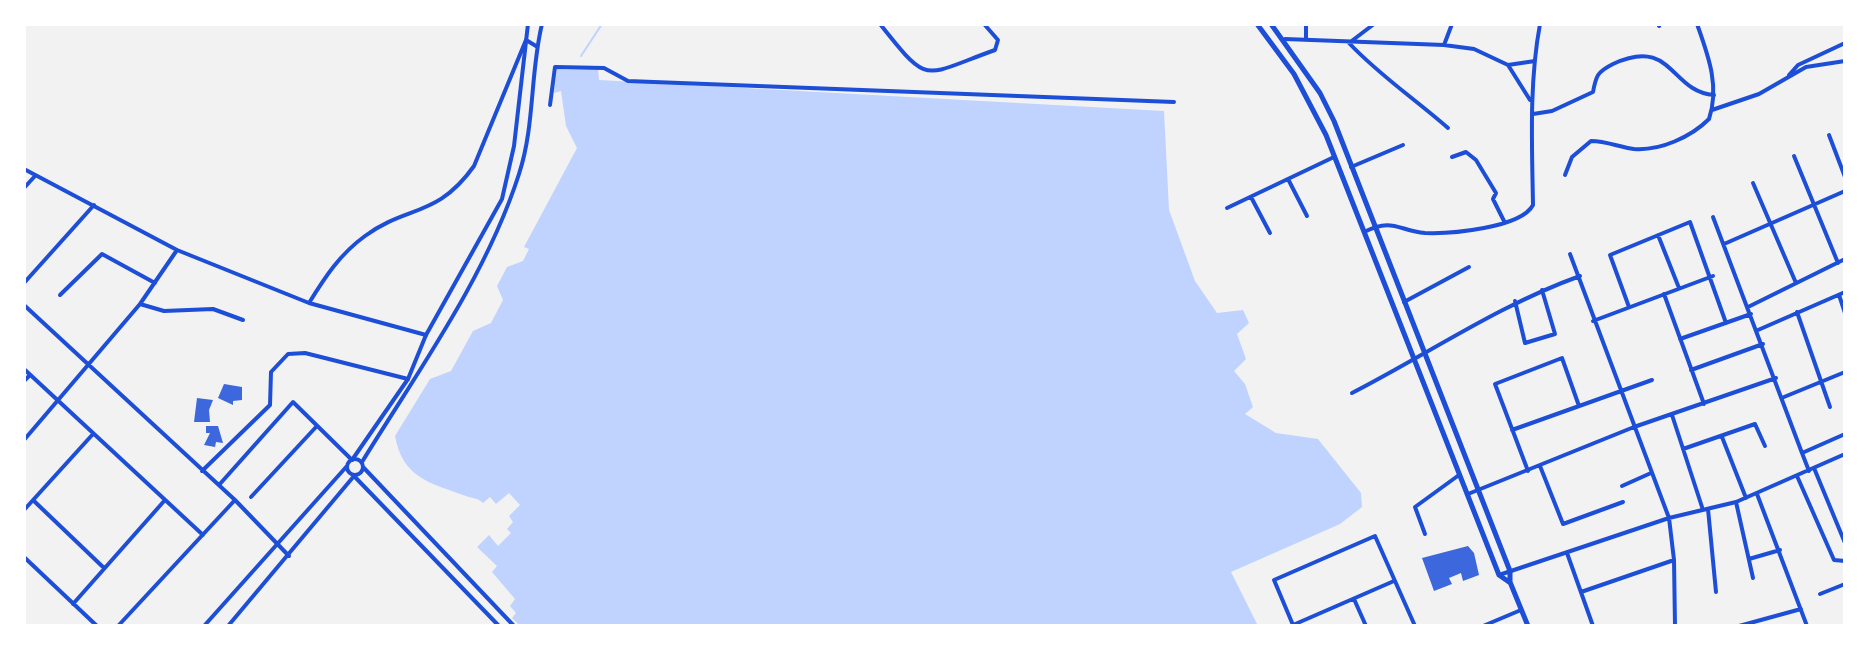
<!DOCTYPE html>
<style>
body{margin:0}
#map{position:relative;width:1869px;height:650px;overflow:hidden;background:#f2f2f2;font-family:"Crimson Pro",serif}
canvas{display:block}
.frame{position:absolute;inset:0;border:26px solid #fff;pointer-events:none}
</style>
<div id="map">
<canvas width="1869" height="650"></canvas>
<div class="frame"></div>
</div>
<script>
const ctx = document.querySelector('canvas').getContext('2d');
ctx.lineJoin = 'round';
function fillPath(path, color) {
  ctx.fillStyle = color;
  ctx.fill(path, 'evenodd');
}
function strokePath(path, color, width, dash) {
  ctx.strokeStyle = color;
  ctx.lineWidth = width;
  ctx.lineCap = dash ? 'butt' : 'round';
  ctx.setLineDash(dash || []);
  ctx.stroke(path);
}
fillPath(new Path2D(`
 M598,69L599,80L1164,111L1169,210L1195,281L1217,313L1243,310L1249,323L1237,334L1246,359L1234,371L1245,384L1253,407L1245,414L1276,433L1318,439L1361,493L1362,507L1340,524L1231,572L1258,626H520L512,618L516,613L510,606L515,599L492,572L497,566L477,547L489,535L498,546L511,533L507,529L513,522L509,516L520,505L509,493L496,504L490,497L483,503C476,497 474,499 466,496C431,483 403,479 395,436L430,379L451,371L473,331L491,323L503,300L497,286L507,267L523,261L529,249L524,247L577,148L566,126L561,91L554,93L557,70Z`), '#bfd3fe');
strokePath(new Path2D(`
 M581,56L602,24`), '#bfd3fe', 2);
fillPath(new Path2D(`
 M224,384L242,387V400L233,401V405L218,398Z
 M197,398L213,400L209,410L210,422H194Z
 M206,426H218L223,443L216,442L215,447L204,445L210,433H206Z
 M1468,546L1474,553L1479,575L1463,581L1461,573L1449,578L1452,584L1434,591L1422,558Z`), '#3d67dc');
strokePath(new Path2D(`
 M880,24C930,87 922,76 995,50L998,40L984,24
 M1374,24L1349,43C1379,75 1415,99 1448,128
 M1659,26L1660,24
 M1285,39L1444,45L1474,49L1508,65L1535,61
 M1306,40V24
 M1444,45L1452,24
 M1508,65L1530,100
 M1789,75L1798,65L1845,43
 M550,105L555,67L604,68L628,81L1174,102
 M1712,110L1759,94L1806,67L1845,61
 M1533,114L1552,111L1593,92C1596,76 1597,72 1613,64C1673,36 1670,92 1714,95
 M1829,135L1845,177
 M1794,156L1838,263
 M1452,157L1466,152L1476,160L1496,193L1493,199L1505,223
 M1351,167L1403,145
 M24,169L177,250L309,303L426,335
 M1565,175L1572,157L1591,141C1606,141 1619,147 1634,149C1660,151 1691,137 1709,119C1720,86 1708,55 1697,24
 M1288,179L1307,216
 M1753,183L1796,283
 M24,188L35,176
 M1251,197L1270,233
 M1227,208L1334,157
 M1713,217L1802,453
 M1364,232C1393,217 1399,231 1425,233C1450,234 1521,228 1533,205C1532,145 1529,83 1540,24
 M1658,235L1679,288
 M1724,244L1845,191
 M1570,254L1669,518L1674,560L1675,626
 M24,283L94,205
 M1664,294L1704,404
 M60,295L102,254L155,283
 M1839,295L1845,313
 M1515,301L1525,343L1555,334L1542,290
 M1404,302L1469,267
 M309,303C325,277 340,254 365,236C407,205 437,218 474,166L526,40L536,46
 M140,304L164,311L213,309L243,320
 M24,305L235,500L289,556
 M1629,307L1610,255L1690,222L1726,323
 M1748,307L1845,259
 M1797,312L1830,407
 M1593,321L1713,276
 M1758,330L1845,292
 M1680,339L1751,314
 M24,369L203,535
 M1691,370L1763,344
 M24,381L30,375
 M1352,393C1428,354 1499,305 1580,276
 M1784,397L1845,372
 M1672,415L1703,510
 M1512,430L1652,380
 M1722,437L1746,498
 M24,440L140,304L177,250
 M1683,449L1755,424L1765,446
 M1540,466L1563,524L1623,502
 M1814,468L1845,543
 M202,471L270,405L271,372L288,354L305,353L408,379
 M1528,471L1495,384L1562,358L1579,406
 M1809,471L1802,453L1845,434
 M1797,476L1834,560L1845,561
 M219,485L293,402L352,460
 M1622,486L1651,473
 M1468,494L1634,427L1776,378
 M1757,494L1807,626
 M251,497L316,427
 M34,501L104,568
 M1736,502L1753,578
 M1708,509L1716,592
 M24,510L93,434
 M1425,534L1415,507L1459,475
 M1567,553L1593,626
 M24,557L97,626
 M1749,559L1780,550
 M1499,575L1669,518L1736,502L1845,454
 M1394,581L1293,625L1274,580L1375,536L1415,626
 M1581,592L1674,560
 M1820,594L1845,584
 M1354,599L1366,626
 M73,604L165,500
 M118,626L235,500
 M1483,626L1521,610
 M1739,626L1801,609`), '#1d4ed8', 4);
strokePath(new Path2D(`
 M347 467a8 8 0 1 1 16 0a8 8 0 1 1-16 0Z
 M352,460L408,379L426,335L502,199L514,146L528,24
 M362,462C418,371 486,277 519,174C535,125 530,73 542,24
 M363,467L514,626
 M204,626L347,466
 M228,626L354,476L499,626`), '#1d4ed8', 4);
strokePath(new Path2D(`
 M1257,24L1294,74L1326,135L1499,575L1509,582
 M1271,24L1320,93L1334,121L1510,571V582L1528,626`), '#1d4ed8', 5);
</script>
